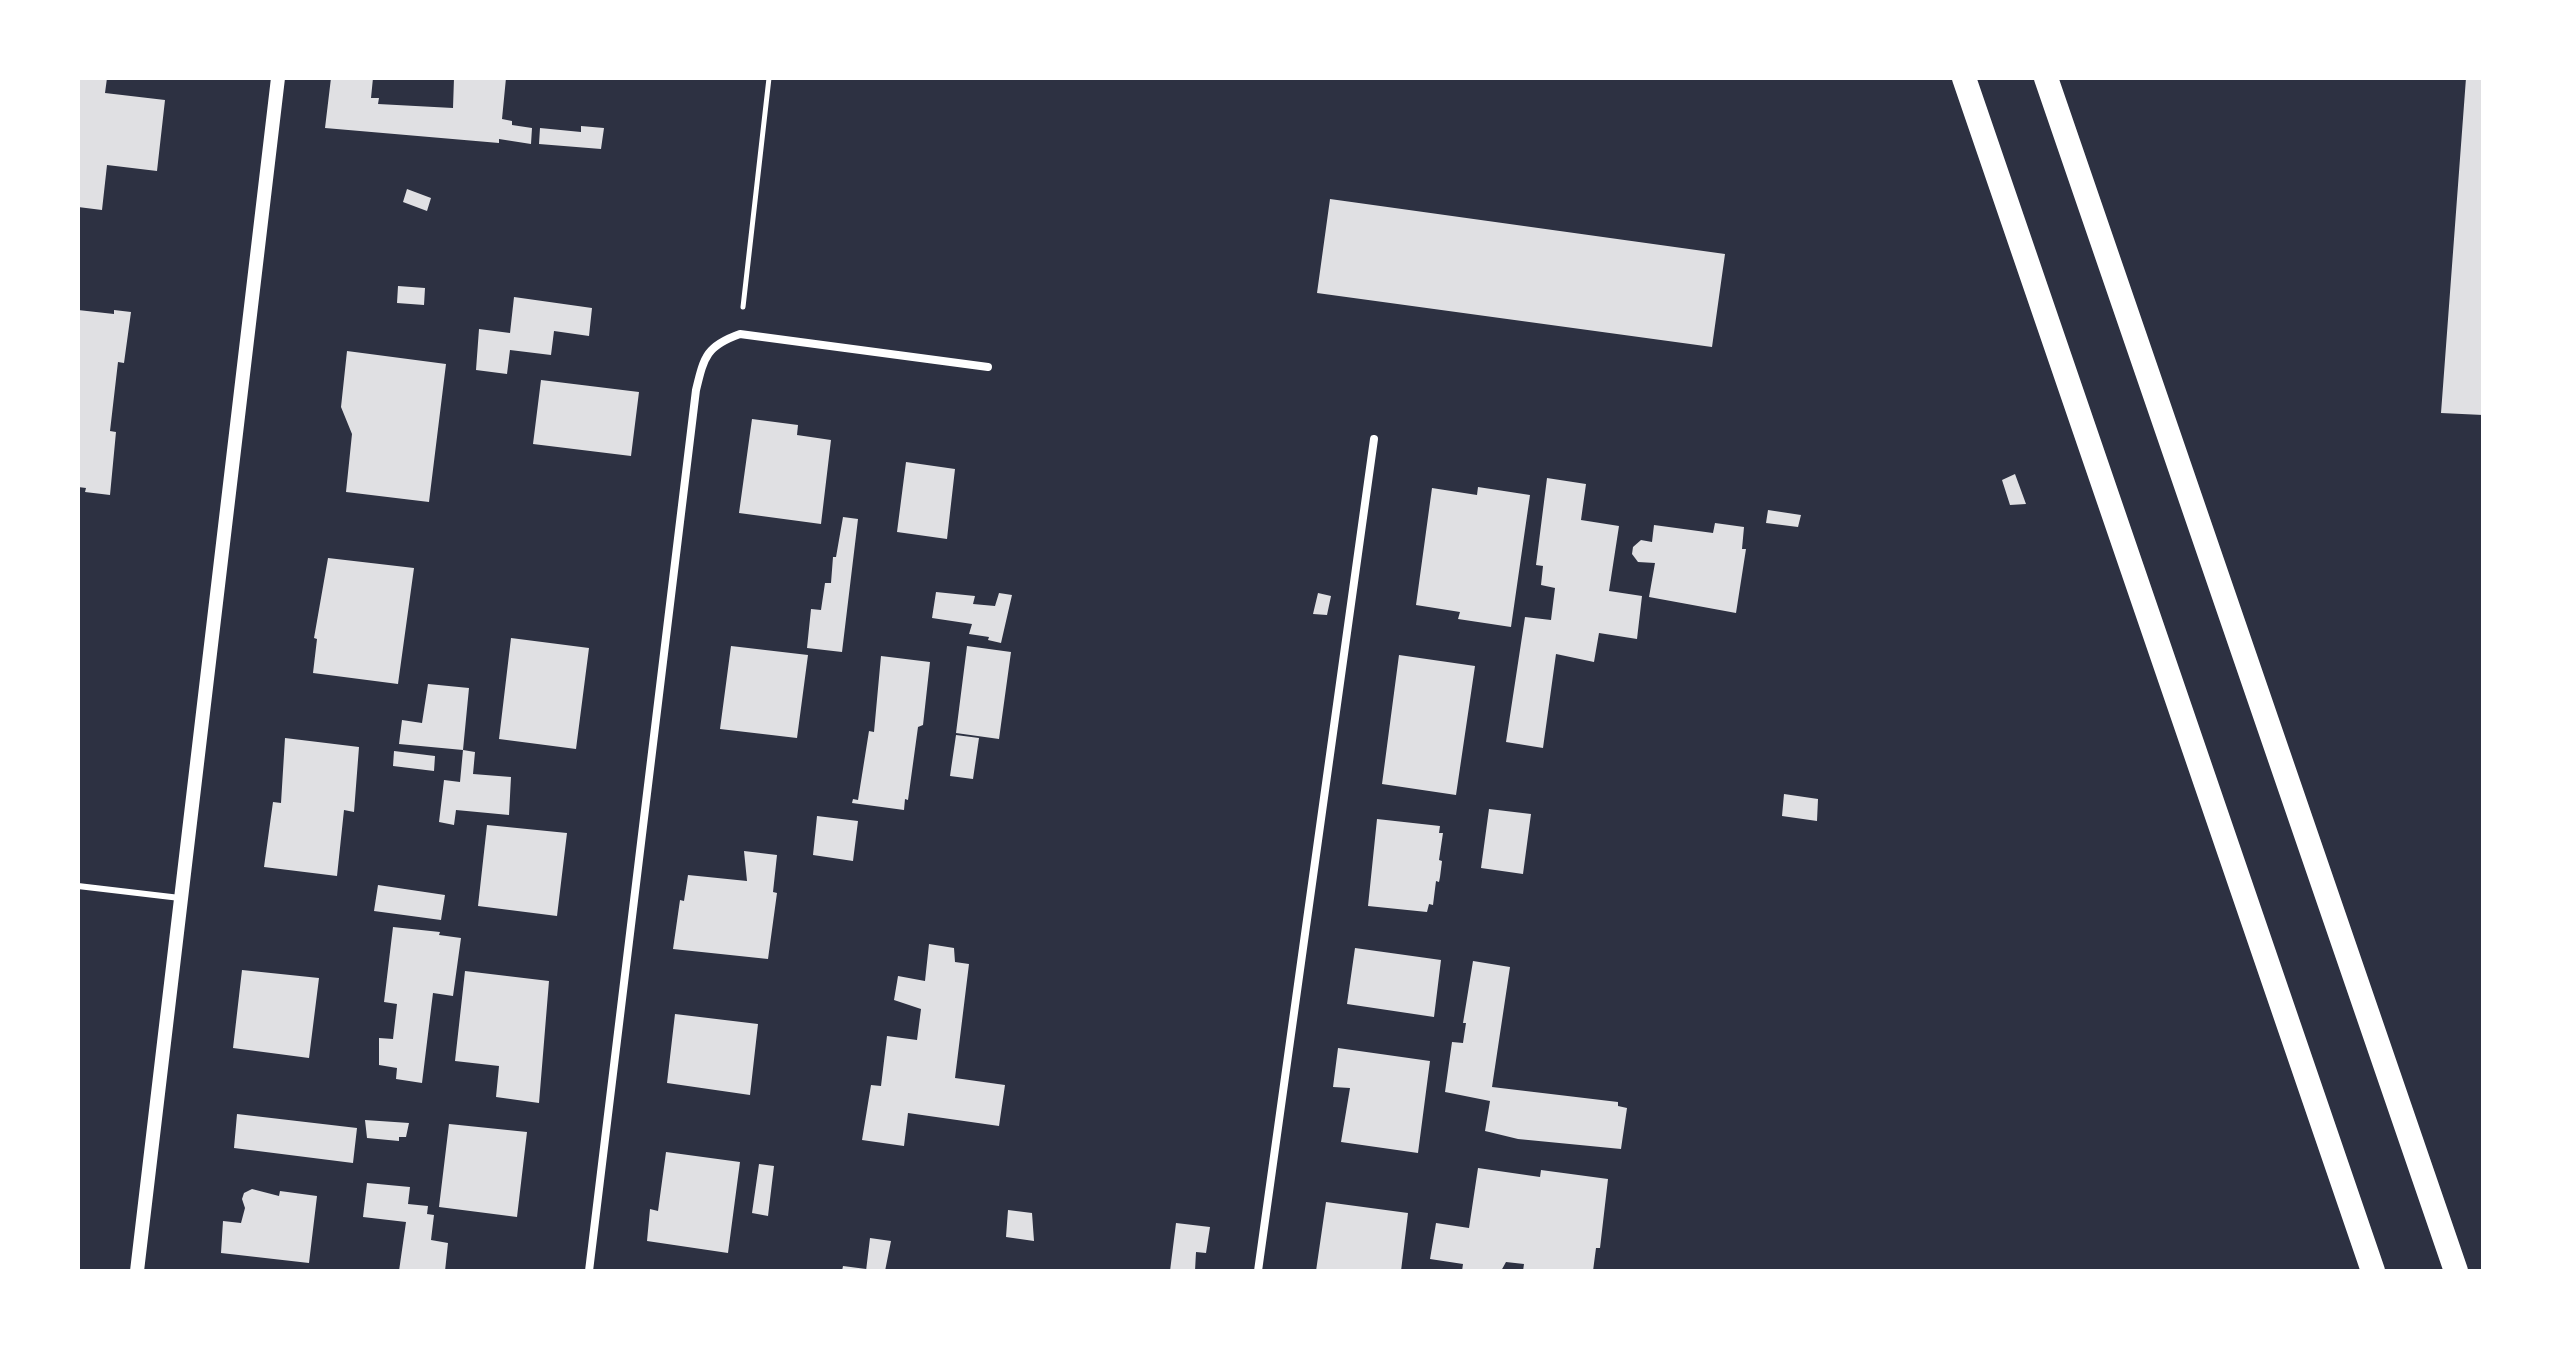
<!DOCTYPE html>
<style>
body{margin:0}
#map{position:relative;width:2561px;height:1349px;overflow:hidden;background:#2d3142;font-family:Helvetica,sans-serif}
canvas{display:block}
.frame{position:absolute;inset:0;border:80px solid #fff;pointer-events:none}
</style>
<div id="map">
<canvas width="2561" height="1349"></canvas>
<div class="frame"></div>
</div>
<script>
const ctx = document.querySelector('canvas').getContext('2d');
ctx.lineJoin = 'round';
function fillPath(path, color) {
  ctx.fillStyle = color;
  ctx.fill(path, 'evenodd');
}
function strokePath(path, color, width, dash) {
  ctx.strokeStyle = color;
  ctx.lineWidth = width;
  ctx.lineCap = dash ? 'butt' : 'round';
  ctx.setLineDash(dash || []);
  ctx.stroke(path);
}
fillPath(new Path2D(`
 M78,78H107L105,93L165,100L157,171L107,165L102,210L78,207Z
 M331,78H373L371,98H379L378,104L453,108L454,78H506L502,119L512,121V125L532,128L531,144L499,139V143L325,128Z
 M2466,78H2483V415L2441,413Z
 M581,126L604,128L601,149L539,144L540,128L581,132Z
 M407,189L431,198L427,211L403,202Z
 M1330,199L1725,254L1712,347L1317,293Z
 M398,286L425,288L424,305L397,303Z
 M514,297L592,308L589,336L554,331L551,355L510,350L507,374L476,370L479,329L510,333Z
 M78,310L114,314V310L131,312L124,363L118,362L110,431L116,432L110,495L85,492L86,488L78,487Z
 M347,351L446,364L429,502L346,492L352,434L341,407Z
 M541,380L639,392L631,456L533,444Z
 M752,419L798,425L797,435L831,440L821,524L739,513Z
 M906,462L955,469L947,539L897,532Z
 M2015,474L2026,504L2010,505L2002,480Z
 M1547,478L1586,484L1581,520L1619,526L1609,591L1642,596L1637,639L1599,633L1594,662L1556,654L1543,748L1506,742L1525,617L1551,620L1555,588L1541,585L1543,566L1536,565Z
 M1478,487L1530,495L1511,627L1458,619L1460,612L1416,605L1432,488L1477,495Z
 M1768,510L1801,515L1798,527L1766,523Z
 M843,517L858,519L842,652L807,648L811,609L821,610L825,583H831L833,557H836Z
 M1715,523L1744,527L1742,549H1746L1736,613L1649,597L1655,563L1638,562L1632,554L1633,547L1641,540L1652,542L1654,525L1713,533Z
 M328,558L414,568L398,684L313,673L317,639L314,638Z
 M936,592L975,596L973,604L995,606L999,593L1012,595L1001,643L988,640L989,637L969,634L972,624L932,618Z
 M1318,593L1331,596L1327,615L1313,614Z
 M511,638L589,648L576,749L499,739Z
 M731,646L808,655L797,738L720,729Z
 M967,646L1011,652L999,739L956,733Z
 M1399,655L1475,666L1456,795L1382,784Z
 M881,656L930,662L923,725L918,727L908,800L905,799L904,810L852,803L853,799L858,800L869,731L874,732Z
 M428,684L469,688L463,750L399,744L402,720L422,723Z
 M956,735L979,738L973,779L950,776Z
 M285,738L359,747L354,812L344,810L337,876L264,867L273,802L281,803Z
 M463,750L475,752L473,774L511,777L509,815L456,810L454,825L439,822L444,780L460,782Z
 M394,751L435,756L434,771L393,766Z
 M1784,794L1818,799L1817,821L1782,816Z
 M1489,809L1531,814L1523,874L1481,868Z
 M817,816L858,821L853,861L813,855Z
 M1377,819L1440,826L1439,833H1443L1439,860L1442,861L1440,877L1439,882L1436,881L1433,905L1429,904L1427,912L1368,906Z
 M487,825L567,833L557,916L478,906Z
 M744,851L777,855L773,892L777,893L768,959L673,949L680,900L684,901L688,875L747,881Z
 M378,885L445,895L441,920L374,911Z
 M393,927L440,932L439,935L461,938L453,996L433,993L422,1083L396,1079L397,1068L379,1065V1038L393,1039L397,1004L384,1002Z
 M929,944L954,948L955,962L969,964L955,1078L1005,1085L999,1126L908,1113L904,1146L862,1140L871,1085L881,1086L887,1036L917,1040L921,1009L894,1000L898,976L925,981Z
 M1355,948L1441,960L1434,1017L1347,1004Z
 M1473,961L1510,967L1492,1087L1618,1102V1106L1627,1108L1621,1149L1518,1139L1485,1131L1490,1101L1445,1092L1452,1042L1463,1043L1466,1023H1463Z
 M242,970L319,978L309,1058L233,1048Z
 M465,971L549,981L539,1103L496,1097L499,1066L455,1061Z
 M675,1014L758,1024L750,1095L667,1083Z
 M1338,1048L1430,1061L1418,1153L1341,1142L1350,1088L1333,1087Z
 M237,1114L357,1128L353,1163L234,1148Z
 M365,1120L409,1123L406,1137H399V1141L367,1138Z
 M449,1124L527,1132L517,1217L439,1207Z
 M666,1152L740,1162L728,1253L647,1241L650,1209L658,1211Z
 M759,1164L774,1166L768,1216L752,1213Z
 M1478,1168L1540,1177L1541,1170L1608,1179L1600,1248H1596L1593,1271H1523L1524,1264L1506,1262L1501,1271H1462L1463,1264L1430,1259L1436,1223L1469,1228Z
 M367,1183L410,1187L408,1204L428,1206L427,1214L434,1215L431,1240L448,1243L445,1271H399L406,1222L363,1217Z
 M252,1189L279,1196L280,1191L317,1196L309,1263L221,1253L223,1221L241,1223L245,1208L242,1199L244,1193Z
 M1326,1202L1408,1213L1401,1271H1316Z
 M1008,1210L1032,1213L1034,1241L1006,1237Z
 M1176,1223L1210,1227L1206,1253L1196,1252L1195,1271H1170Z
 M870,1238L891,1241L885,1271H866Z
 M843,1266L866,1269V1271H842Z`), '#e0e0e3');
strokePath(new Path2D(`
 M743,307L769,78`), '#fff', 5);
strokePath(new Path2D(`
 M78,886L180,898`), '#fff', 6);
strokePath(new Path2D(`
 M589,1271L696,390C704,357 706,346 740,334L988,367
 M1258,1271L1374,439`), '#fff', 8);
strokePath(new Path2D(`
 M137,1271L278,78`), '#fff', 14);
strokePath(new Path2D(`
 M1964,78L2373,1271
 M2046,78L2456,1271`), '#fff', 24);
</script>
